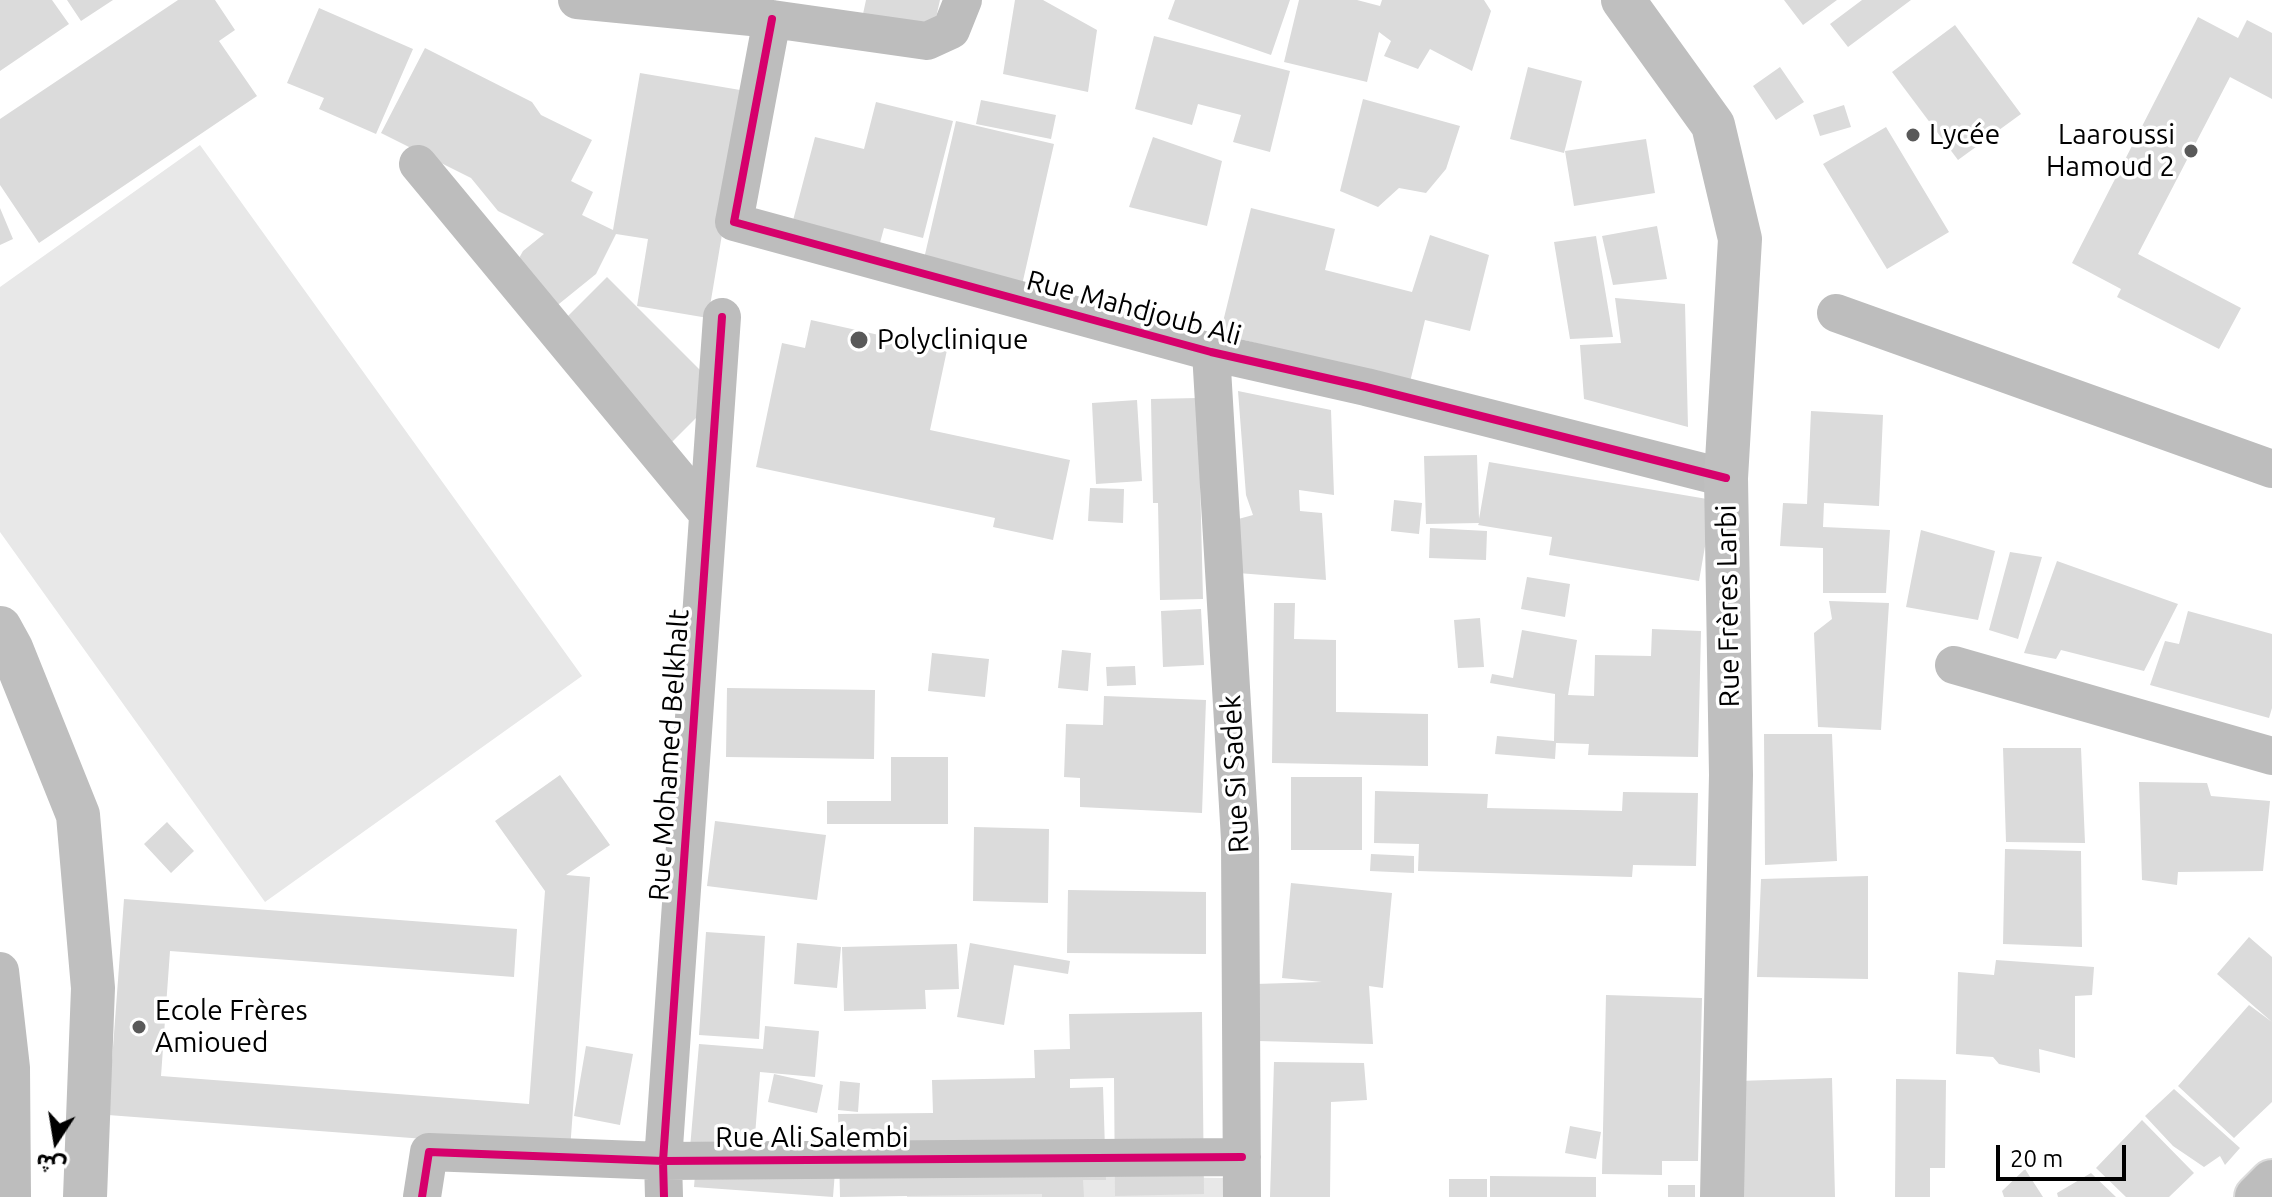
<!DOCTYPE html>
<meta charset="utf-8">
<style>
body{margin:0}
#map{position:relative;width:2272px;height:1197px;overflow:hidden;background:#fff;font-family:Ubuntu,"Noto Sans Arabic",sans-serif}
canvas{display:block}
.north{position:absolute;left:16px;top:1101px;width:80px;height:80px;-webkit-text-stroke:6px #fff;paint-order:stroke;rotate:192deg;font-size:22px;font-weight:700;line-height:32px;text-align:center;color:#000}
.north::after{content:'';display:block;margin:auto;width:28px;height:36px;background:#000;clip-path:polygon(50% 0,100% 100%,50% 72%,0 100%)}
.scale{position:absolute;left:1996px;top:1145px;width:130px;height:36px;box-sizing:border-box;border:4px solid #000;border-top:0;padding-left:10px;font-size:24px;line-height:28px;white-space:nowrap;color:#000;-webkit-text-stroke:6px #fff;paint-order:stroke}
</style>
<div id="map">
<canvas width="2272" height="1197"></canvas>
<div class="north">ش</div>
<div class="scale">20 m</div>
</div>
<script>
const ctx = document.querySelector('canvas').getContext('2d');
ctx.lineJoin = 'round';
function fillPath(path, color) {
  ctx.fillStyle = color;
  ctx.fill(path, 'evenodd');
}
function strokePath(path, color, width, dash) {
  ctx.strokeStyle = color;
  ctx.lineWidth = width;
  ctx.lineCap = dash ? 'butt' : 'round';
  ctx.setLineDash(dash || []);
  ctx.stroke(path);
}
function label(font, color, halo, rows, align = 'center') {
  ctx.font = font + ' Ubuntu,sans-serif';
  ctx.lineWidth = 7;
  ctx.setLineDash([]);
  ctx.textBaseline = 'middle';
  ctx.strokeStyle = halo;
  ctx.fillStyle = color;
  for (const [text, x, y, turn = 0] of rows) {
    ctx.save();
    ctx.translate(x, y);
    ctx.rotate((+turn || 0) * Math.PI / 180);
    ctx.textAlign = isNaN(turn) ? turn : align;
    if (halo) ctx.strokeText(text, 0, 0);
    ctx.fillText(text, 0, 0);
    ctx.restore();
  }
}
fillPath(new Path2D(`
 M200,145L582,676L265,902L0,532V287Z
 M906,1174L1226,1178V1197H907Z`), '#e8e8e8');
fillPath(new Path2D(`
 M0,0H52L69,24L0,71Z
 M67,0H113L81,21Z
 M178,0H215L235,30L219,41L257,96L39,243L0,185V119Z
 M866,0H940L930,44L860,28Z
 M1015,0H1043L1097,30L1088,92L1003,74Z
 M1175,0H1290L1271,55L1168,19Z
 M1299,0H1357L1380,6L1382,0H1484L1491,11L1472,71L1430,49L1418,69L1384,56L1391,41L1379,32L1367,82L1284,62Z
 M1784,0H1837L1803,25Z
 M1862,0H1911L1848,47L1830,24Z
 M319,8L413,49L376,134L319,109L324,98L287,83Z
 M2198,17L2238,38L2247,20L2272,33V99L2230,77L2138,254L2241,308L2219,349L2117,297L2121,289L2072,263Z
 M1955,25L2021,114L1958,160L1892,72Z
 M1154,36L1290,71L1270,152L1233,142L1241,115L1198,104L1192,125L1135,109Z
 M425,48L532,102L541,115L592,140L571,181L593,192L582,215L613,230L640,73L746,91L708,318L637,306L648,239L616,234L596,274L549,312L513,269L523,251L544,234L498,211L471,178L381,133Z
 M1528,67L1582,81L1564,153L1510,139Z
 M1780,67L1804,102L1776,120L1753,86Z
 M1363,99L1460,126L1446,169L1426,193L1399,188L1378,207L1340,191Z
 M981,100L1056,115L1051,139L976,124Z
 M876,102L953,121L923,238L884,228L878,250L791,228L815,137L864,149Z
 M1844,105L1851,127L1820,136L1813,115Z
 M956,121L1054,144L1022,285L923,263Z
 M1886,127L1949,232L1887,269L1823,164Z
 M1153,137L1222,161L1207,226L1129,207Z
 M1646,139L1655,193L1574,206L1565,151Z
 M0,208L13,239L0,245Z
 M1251,208L1335,229L1325,270L1412,292L1430,235L1489,255L1470,331L1425,320L1410,382L1220,334Z
 M1657,226L1667,279L1613,285L1602,236Z
 M1596,236L1613,337L1570,339L1554,242Z
 M607,277L722,392L659,455L552,332Z
 M1615,298L1685,304L1688,427L1584,399L1580,345L1621,343Z
 M811,320L947,350L930,430L1070,460L1053,540L993,527L995,518L756,467L782,343L805,348Z
 M1238,391L1331,410L1334,495L1299,490L1300,511L1322,513L1326,580L1238,573L1231,521L1253,515L1246,495Z
 M1198,398L1203,599L1160,600L1158,503H1153L1151,399Z
 M1137,400L1142,481L1096,484L1092,403Z
 M1811,411L1883,415L1879,506L1824,503L1823,527L1890,530L1886,593H1823V548L1780,546L1783,503L1807,504Z
 M1477,455L1479,519L1489,462L1713,500L1699,581L1549,555L1552,537L1478,525L1479,523L1426,524L1424,456Z
 M1090,488L1124,489L1123,523L1088,521Z
 M1394,500L1422,503L1419,534L1391,531Z
 M1430,528L1487,531L1486,560L1429,558Z
 M1921,530L1995,551L1978,620L1906,607Z
 M2010,552L2042,557L2018,639L1989,630Z
 M2057,561L2178,604L2144,671L2061,650L2056,659L2024,653Z
 M1527,577L1570,584L1565,617L1521,609Z
 M1829,601L1889,603L1881,730L1818,727L1814,633L1832,619Z
 M1274,603H1295L1294,639L1336,640V712L1428,714V766L1272,763Z
 M1201,609L1204,665L1163,667L1161,611Z
 M2188,611L2272,634V708L2269,718L2150,685L2165,641L2179,644Z
 M1480,618L1484,667L1458,668L1454,620Z
 M1652,629L1701,631L1698,757L1588,755L1589,744L1556,743L1555,759L1495,754L1497,736L1554,741L1555,694L1490,683L1492,674L1513,678L1522,630L1577,640L1568,695L1594,696L1595,655L1651,656Z
 M1062,650L1091,653L1088,691L1058,688Z
 M932,653L989,659L985,697L928,691Z
 M1135,666L1136,685L1107,686L1106,667Z
 M727,688L875,690L874,759L726,757Z
 M1104,696L1206,700L1202,813L1080,807V778L1064,777L1066,724L1103,725Z
 M1764,734H1832L1837,861L1765,865Z
 M2003,748H2081L2085,843L2006,842Z
 M891,757H948V824H827V801H891Z
 M560,775L610,845L566,875L590,877L570,1150L108,1115L124,899L517,929L514,977L170,951L161,1076L529,1104L545,891L495,821Z
 M1291,777H1362V850H1291Z
 M2139,782L2207,783L2211,796L2270,801L2263,871L2178,872L2177,885L2142,880Z
 M1375,791L1488,794L1487,808L1622,811L1623,792L1698,793L1696,866L1633,865L1632,877L1418,871L1419,844L1374,843Z
 M715,821L826,835L817,900L707,886Z
 M167,822L194,851L171,873L144,844Z
 M974,827L1049,829L1048,903L973,901Z
 M2005,849L2081,851L2082,947L2003,944Z
 M1371,854L1414,856V873L1370,871Z
 M1868,876V979L1757,977L1761,879Z
 M1291,883L1392,893L1383,988L1369,986L1373,1044L1258,1041L1255,984L1322,982L1282,978Z
 M1068,890L1206,892V954L1067,953Z
 M706,932L765,936L759,1039L699,1035Z
 M2249,937L2272,957V1022L2217,974Z
 M797,943L841,947L837,988L794,984Z
 M970,943L1070,961L1068,974L1014,965L1004,1025L957,1017Z
 M957,944L959,989L925,990L926,1009L844,1011L842,947Z
 M1996,960L2094,967L2092,995L2075,996V1058L2039,1049L2040,1073L1999,1064L1993,1057L1956,1054L1958,972L1994,975Z
 M1606,995L1702,998L1698,1161H1662V1175L1602,1174Z
 M2249,1005L2272,1022V1102L2234,1138L2178,1086Z
 M1202,1012L1204,1194L1115,1196L1114,1078L1070,1079V1088L1103,1087L1106,1180H1083L1084,1197H1042V1194L840,1197L838,1114L933,1113L932,1080L1035,1078L1034,1050L1070,1049L1069,1014Z
 M765,1026L819,1031L815,1077L760,1072L753,1161L766,1162L767,1141L812,1144L813,1130L838,1133L833,1197L694,1187L697,1149L690,1148L699,1044L763,1049Z
 M586,1046L633,1054L620,1125L574,1116Z
 M1274,1062L1364,1063L1367,1100L1331,1102L1330,1197H1270Z
 M774,1074L823,1085L817,1113L768,1102Z
 M1832,1078L1835,1197H1740L1738,1081Z
 M1896,1079L1946,1080L1945,1168H1930V1197H1895Z
 M840,1081L860,1083L858,1112L838,1110Z
 M2174,1089L2240,1148L2225,1165L2220,1156L2204,1167L2173,1146L2145,1116Z
 M2142,1120L2194,1173L2169,1197H2126L2096,1168Z
 M1570,1126L1601,1132L1596,1159L1565,1153Z
 M2025,1169L2043,1197H2004L2002,1191Z
 M2091,1173L2116,1197H2058L2057,1193Z
 M1490,1176L1596,1177V1197H1490Z
 M1449,1179H1487V1197H1449Z
 M1668,1185H1695V1197H1668Z`), '#dbdbdb');
const primary = new Path2D(`
 M2257,1197L2272,1182`);
strokePath(primary, '#dbdbdb', 48);
strokePath(new Path2D(`
 M577,0L772,19L927,41L951,30L963,0
 M772,19L734,222L1211,352L1366,387L1726,478
 M418,164L708,514
 M1836,313L2272,469
 M1211,352L1240,839L1242,1197
 M1954,665L2272,756
 M0,971L11,1068L12,1197
 M422,1197L429,1152L663,1161L1242,1157
 M664,1197L663,1161L722,317`), '#bdbdbd', 38);
strokePath(new Path2D(`
 M1623,0L1713,125L1740,239L1726,478L1731,775L1722,1197
 M0,628L11,648L78,815L93,988L85,1197`), '#bfbfbf', 44);
strokePath(primary, '#bdbdbd', 44);
strokePath(new Path2D(`
 M772,19L734,222L1211,352L1366,387L1726,478
 M422,1197L429,1152L663,1161L1242,1157
 M664,1197L663,1161L722,317`), '#d6006c', 8);
for (const [x, y, r, color] of [
 [1913,135,8,"#595959"],
 [2191,151,8,"#595959"],
 [859,340,10,"#595959"],
 [139,1027,8,"#595959"]
]) {
  const dot = new Path2D();
  dot.arc(x, y, r, 0, 2 * Math.PI);
  ctx.fillStyle = color;
  ctx.fill(dot);
  strokePath(dot, '#fff', 3);
}
label('28px', '#000', '#fff', [
 ["Lycée",1929,135],
 ["Laaroussi",2175,135,"right"],
 ["Hamoud 2",2175,167,"right"],
 ["Polyclinique",877,340],
 ["Ecole Frères",155,1011],
 ["Amioued",155,1043]
], 'left');
label('28px', '#000', '#fff', [
 ["Rue Mahdjoub Ali",1134,308,15],
 ["Rue Frères Larbi",1728,606,-91],
 ["Rue Mohamed Belkhalt",669,755,-86],
 ["Rue Si Sadek",1235,774,-93],
 ["Rue Ali Salembi",812,1138]
]);
</script>
